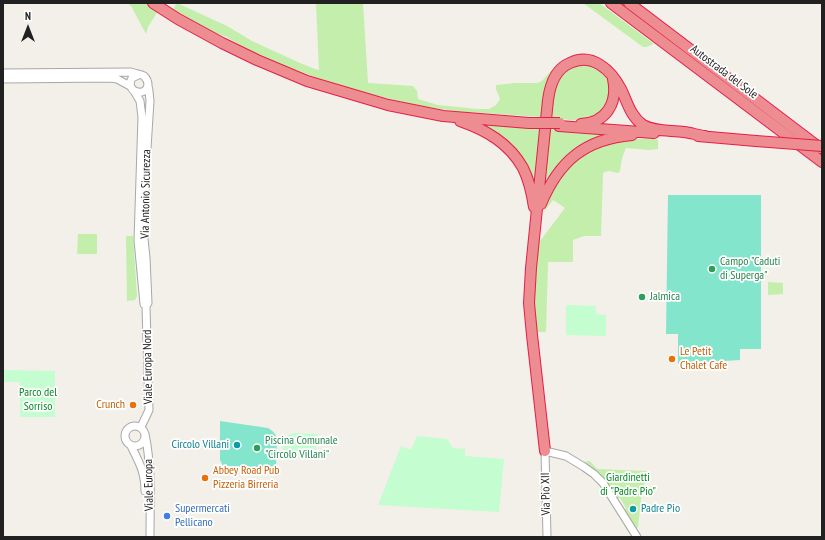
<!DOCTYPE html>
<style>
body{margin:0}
#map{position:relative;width:825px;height:540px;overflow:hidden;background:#f2f0e8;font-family:"PT Sans Narrow",sans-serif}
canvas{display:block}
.frame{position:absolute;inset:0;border:4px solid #212121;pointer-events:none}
.north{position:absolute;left:8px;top:8px;width:40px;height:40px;-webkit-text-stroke:3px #fff;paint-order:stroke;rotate:0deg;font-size:11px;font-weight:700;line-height:16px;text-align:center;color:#212121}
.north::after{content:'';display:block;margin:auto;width:14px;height:18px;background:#212121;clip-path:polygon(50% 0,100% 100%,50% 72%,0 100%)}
</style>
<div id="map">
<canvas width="825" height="540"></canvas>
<div class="frame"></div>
<div class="north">N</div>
</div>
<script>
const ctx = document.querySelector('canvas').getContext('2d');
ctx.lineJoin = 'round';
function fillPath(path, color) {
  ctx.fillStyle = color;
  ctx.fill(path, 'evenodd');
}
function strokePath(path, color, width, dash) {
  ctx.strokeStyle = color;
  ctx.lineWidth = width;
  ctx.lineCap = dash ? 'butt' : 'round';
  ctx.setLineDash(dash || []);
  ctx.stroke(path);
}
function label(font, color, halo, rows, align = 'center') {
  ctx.font = font + ' "PT Sans Narrow",sans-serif';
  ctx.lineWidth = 3.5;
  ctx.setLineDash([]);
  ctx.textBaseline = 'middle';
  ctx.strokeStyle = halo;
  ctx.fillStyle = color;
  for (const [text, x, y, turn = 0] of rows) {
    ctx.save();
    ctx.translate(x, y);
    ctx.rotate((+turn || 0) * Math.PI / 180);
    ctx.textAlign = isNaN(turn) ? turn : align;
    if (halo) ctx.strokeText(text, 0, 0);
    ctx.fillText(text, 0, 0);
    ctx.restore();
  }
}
fillPath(new Path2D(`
 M127,3H147L158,11L148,27L146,34L131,6Z
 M177,3L227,26L252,41L300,63L315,69L319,70L316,3H363L368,83L413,86L417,91L418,99L438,105L478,109H489L496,105L500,99L496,89V85L515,83H537L542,81L557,64H559L555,68L549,77L542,117L455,111L415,105L362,92L312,76L272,61L245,49L227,37L212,32L173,9Z
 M583,3H599L654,44L646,47H643Z
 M588,63L607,74L612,91L602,114L581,121L552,118C553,101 553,78 569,67C574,64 582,64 588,63Z
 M483,123L542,128L535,186L532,181L482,125Z
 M550,129L616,134L607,136L546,184L544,183Z
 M655,138L658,140V149L649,150L626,148L622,158L620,171L618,173L609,171L604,172L603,174L601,236H584L573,240V262H548L546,332H537L534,311L535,282L538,250L540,241L565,208L553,200L544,212L550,194L554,187L571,165L579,159L596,148L611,143L624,140Z
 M78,234H97V254H77Z
 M126,236H133L137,296L135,300L127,301Z
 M768,282L783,283V294L768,295Z
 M590,461L597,469L647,471L641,499L638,527L637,528H635L624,511L626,508L620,498L617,499L605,480L594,469L582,462Z`), '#c3eeab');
fillPath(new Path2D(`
 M567,305L596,306V314L606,315V336L566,335V307Z
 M3,370L55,371V417H20V382H3Z
 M295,433L318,434L315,453H283C284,442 282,435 295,433Z
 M417,436L447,439L453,448L465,449V456L504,459L499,512L378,505L401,446L411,450Z`), '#c4fdd0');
fillPath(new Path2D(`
 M668,195H761V349H740V360L678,364V334H666Z
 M220,421L268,428C273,431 275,433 277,438L276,468L223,466L220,460Z`), '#82e5cc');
const minor = new Path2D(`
 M3,73L131,72C135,74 141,74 144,76C146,78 148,81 148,85C146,98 124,92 132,78L138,75
 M3,79L110,78L117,79L130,86
 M134,91L140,101L142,117L138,240L144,304
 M146,306L148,303L146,258L144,239V222L147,148L150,101L149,91L148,86
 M125 436a10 10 0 1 1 20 0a10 10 0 1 1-20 0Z
 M141,427L149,410L146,306
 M145,434C152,467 150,503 150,537
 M131,446C139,462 145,472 145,491
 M547,537L545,451L566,456L584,467L594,474L603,483L637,537`);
const highway = new Path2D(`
 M153,3L178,19L222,43L257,60L307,81L388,105L443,116L529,123
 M611,3L822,162
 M629,3L820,148
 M460,121C486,130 509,143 523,168C529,180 532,194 534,207
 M581,124C606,123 618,103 613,79
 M559,126L654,133
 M698,136L756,141
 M541,204C559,161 585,139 632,135
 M545,451L532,335L529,303L531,268L548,100C550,85 555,69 570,63C592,52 611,70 621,89C627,101 630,116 643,125C655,132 671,130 684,132C691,133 698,135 705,136`);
strokePath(minor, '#a8a8a8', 9);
strokePath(highway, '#e61e48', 12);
strokePath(minor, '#fff', 7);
strokePath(highway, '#ed8c91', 10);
const highwayBridge = new Path2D(`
 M529,123H560
 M756,141L822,146`);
strokePath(highwayBridge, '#e61e48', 12, []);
strokePath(highwayBridge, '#ed8c91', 10);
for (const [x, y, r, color] of [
 [712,269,4,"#2e9e5b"],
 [642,297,4,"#2e9e5b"],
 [672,359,4,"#e8710a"],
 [133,405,4,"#e8710a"],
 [237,445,4,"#0f9aa8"],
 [257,448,4,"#2e9e5b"],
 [205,478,4,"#e8710a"],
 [633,509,4,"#0f9aa8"],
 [167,516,4,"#3f7fe0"]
]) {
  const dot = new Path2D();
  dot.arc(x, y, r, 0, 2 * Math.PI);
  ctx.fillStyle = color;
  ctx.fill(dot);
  strokePath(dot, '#fff', 1.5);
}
label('12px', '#212121', '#fff', [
 ["Autostrada del Sole",724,72,37],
 ["Via Antonio Sicurezza",146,194,-89],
 ["Viale Europa Nord",148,367,-91],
 ["Viale Europa",149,485,-91],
 ["Via Pio XII",546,494,-91]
]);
label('12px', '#27864d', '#fff', [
 ["Campo \"Caduti",720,262],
 ["di Superga\"",720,276],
 ["Jalmica",650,297],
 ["Piscina Comunale",265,441],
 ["\"Circolo Villani\"",265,455]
], 'left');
label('12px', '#c56008', '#fff', [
 ["Le Petit",680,352],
 ["Chalet Cafe",680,366],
 ["Crunch",125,405,"right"],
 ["Abbey Road Pub",213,471],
 ["Pizzeria Birreria",213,485]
], 'left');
label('12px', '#058922', '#fff', [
 ["Parco del",38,393],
 ["Sorriso",38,407],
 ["Giardinetti",628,478],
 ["di \"Padre Pio\"",628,492]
]);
label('12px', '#0d838f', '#fff', [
 ["Circolo Villani",229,445],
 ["Padre Pio",641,509,"left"]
], 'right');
label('12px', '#366cbe', '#fff', [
 ["Supermercati",175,509],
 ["Pellicano",175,523]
], 'left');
</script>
